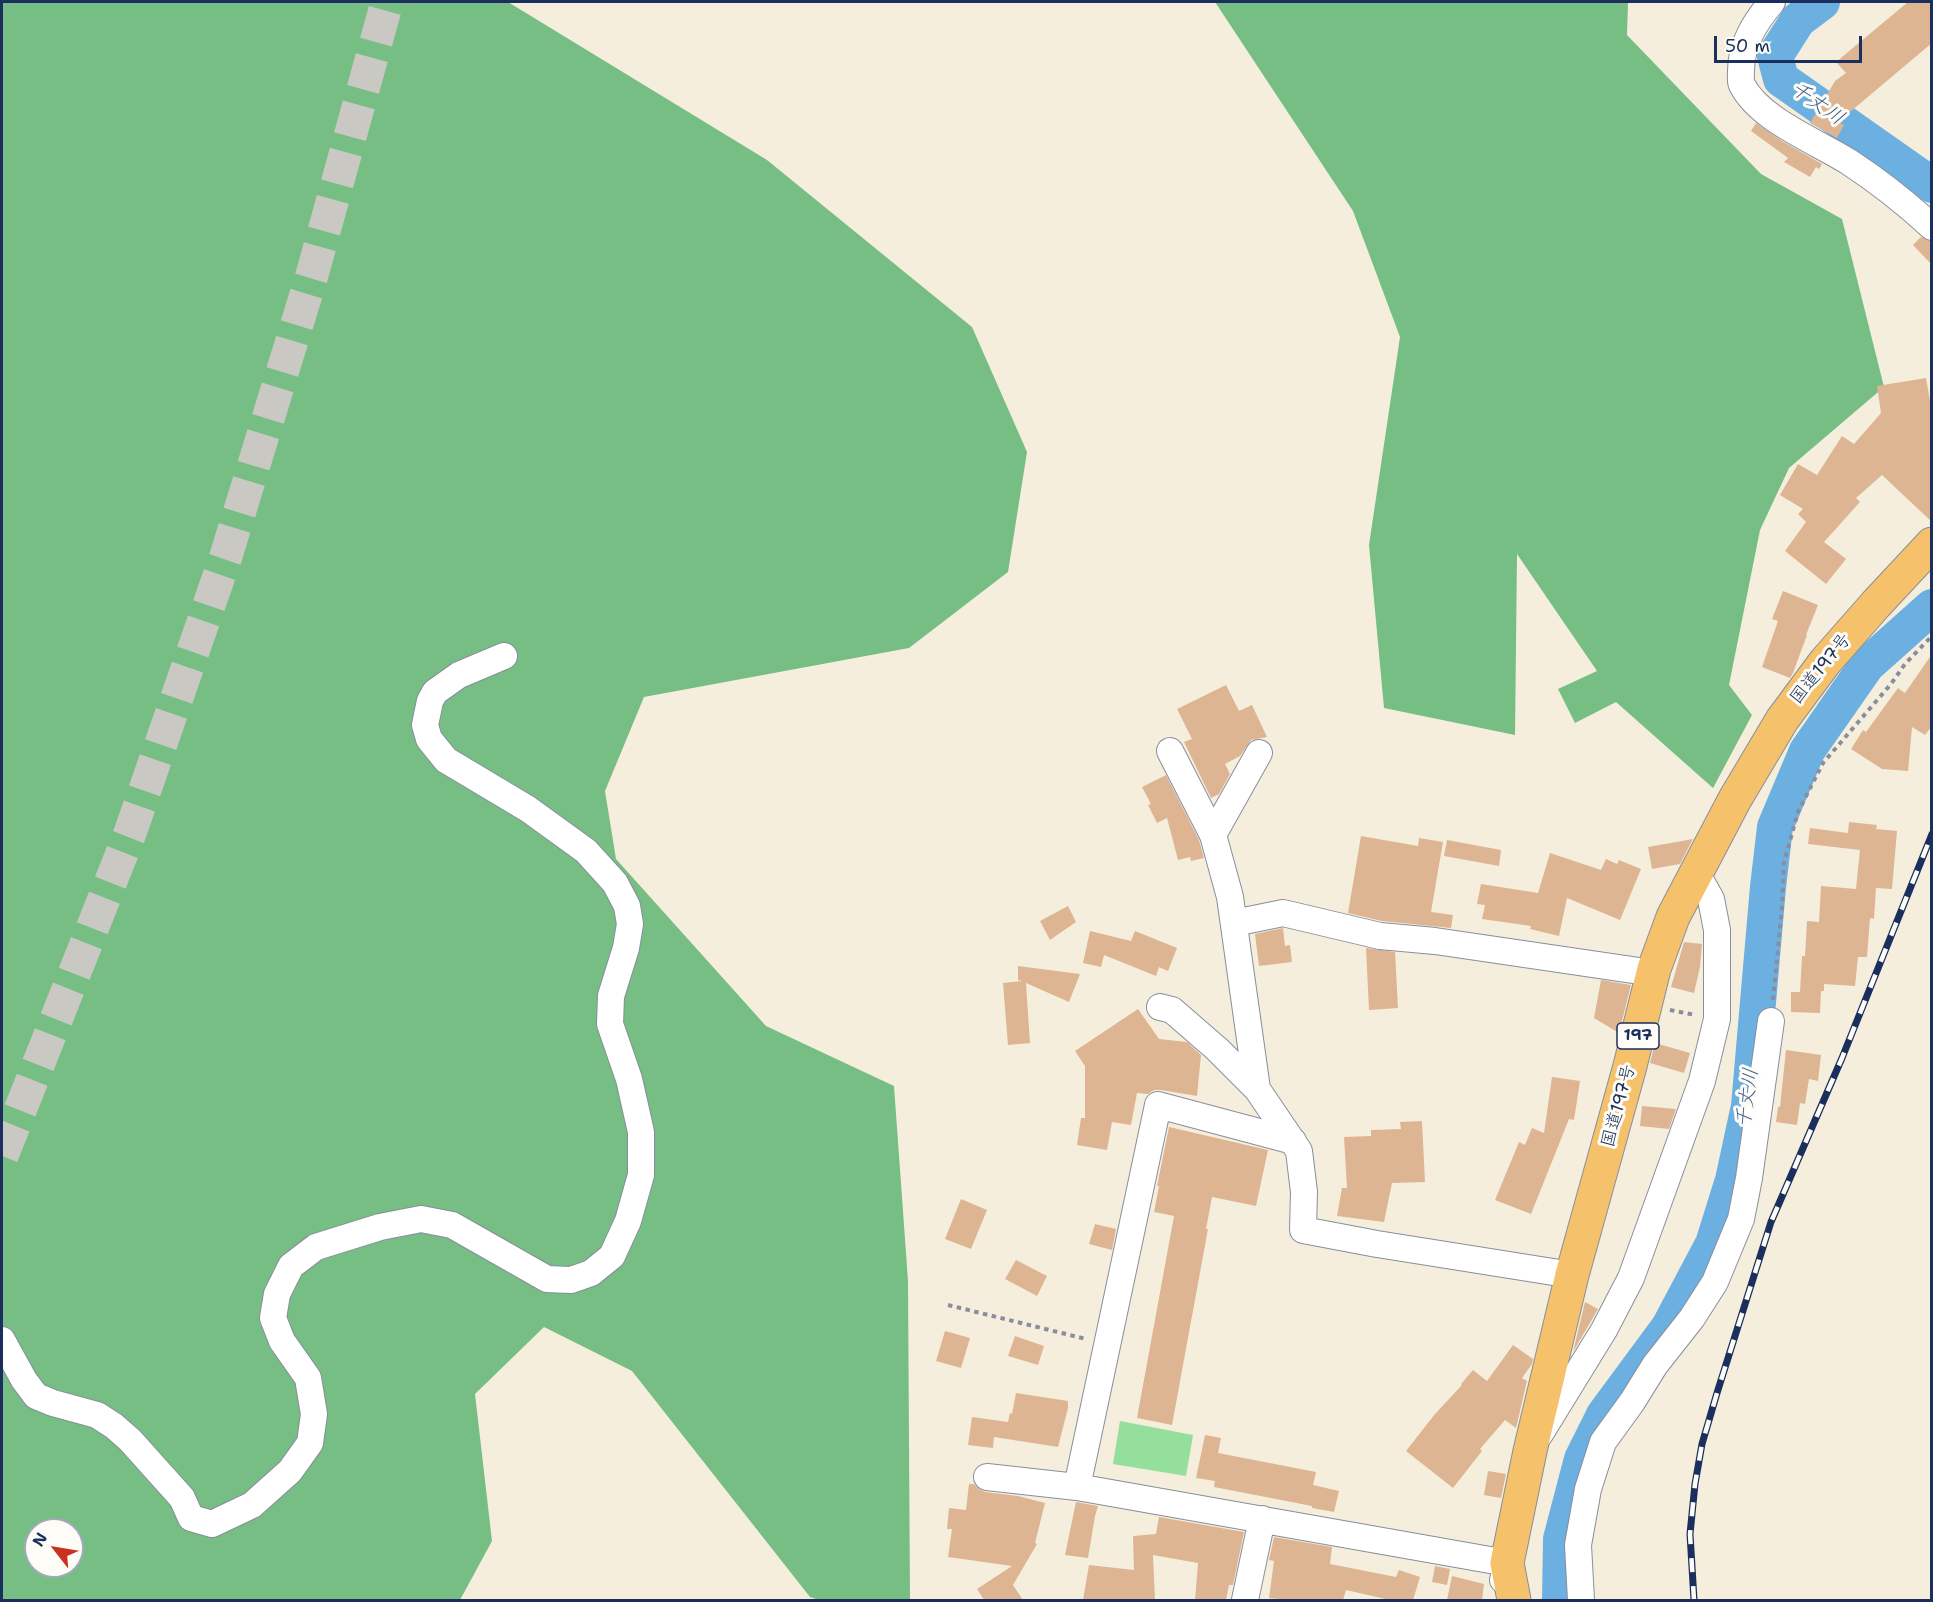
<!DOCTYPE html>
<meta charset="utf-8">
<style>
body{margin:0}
#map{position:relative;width:1933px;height:1602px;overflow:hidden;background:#f6eedc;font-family:"Shantell Sans",sans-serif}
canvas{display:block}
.frame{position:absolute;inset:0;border:3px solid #1b2f5e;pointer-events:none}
.north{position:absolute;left:24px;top:1518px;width:60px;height:60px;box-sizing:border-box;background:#fdfcf7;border:2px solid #a3aaba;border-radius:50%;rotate:301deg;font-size:16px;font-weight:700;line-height:24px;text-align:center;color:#1b2f5e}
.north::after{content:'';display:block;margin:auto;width:21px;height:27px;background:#c8321e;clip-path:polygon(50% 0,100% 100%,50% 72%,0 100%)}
.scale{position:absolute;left:1714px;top:36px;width:148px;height:27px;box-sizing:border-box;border:3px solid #1b2f5e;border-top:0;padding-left:8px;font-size:18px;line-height:21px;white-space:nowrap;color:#1b2f5e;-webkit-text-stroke:4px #fdfcf7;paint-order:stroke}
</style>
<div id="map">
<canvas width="1933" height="1602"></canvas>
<div class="frame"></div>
<div class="north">N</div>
<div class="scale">50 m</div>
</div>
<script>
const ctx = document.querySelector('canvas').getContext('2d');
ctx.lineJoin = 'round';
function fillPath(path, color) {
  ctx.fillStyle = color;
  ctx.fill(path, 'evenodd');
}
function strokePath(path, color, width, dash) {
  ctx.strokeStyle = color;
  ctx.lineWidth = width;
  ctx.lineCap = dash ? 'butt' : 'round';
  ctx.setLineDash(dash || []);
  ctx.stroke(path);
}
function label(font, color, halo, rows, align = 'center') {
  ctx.font = font + ' "Shantell Sans","Klee One",sans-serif';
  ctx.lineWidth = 6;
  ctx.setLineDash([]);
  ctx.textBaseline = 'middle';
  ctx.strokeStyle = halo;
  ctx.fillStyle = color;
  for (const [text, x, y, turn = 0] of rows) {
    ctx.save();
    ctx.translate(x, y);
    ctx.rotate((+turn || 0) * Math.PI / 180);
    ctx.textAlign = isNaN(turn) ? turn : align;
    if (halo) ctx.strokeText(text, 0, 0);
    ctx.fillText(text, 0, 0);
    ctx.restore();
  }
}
fillPath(new Path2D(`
 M1120,1421L1193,1435L1186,1476L1113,1464Z`), '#93df9b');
fillPath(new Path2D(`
 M2,2H508L767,160L972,327L1027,452L1008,572L909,648L644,697L605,791L616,859L766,1026L894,1086L908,1281L910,1600H819L810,1597L632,1371L544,1327L475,1394L492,1541L460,1600H2ZM36,1530H72V1566H36Z
 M1215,2H1628L1627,35L1761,174L1842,219L1884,387L1789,468L1760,530L1729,685L1752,715L1713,788L1616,702L1575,723L1558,689L1597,671L1517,554L1515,735L1384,708L1369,545L1400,337L1353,211Z`), '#76be83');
strokePath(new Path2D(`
 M1822,2L1798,20L1775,56L1781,79L1932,185
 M1560,1600L1561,1539L1582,1459L1604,1415L1669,1327L1713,1244L1733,1180L1749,1106L1768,887L1775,827L1807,751L1867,665L1932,607`), '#6cafe1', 36);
fillPath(new Path2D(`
 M1908,2H1932V43L1838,122L1844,125L1837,138L1810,123L1835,81L1846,73L1836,62Z
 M1756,123L1782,141L1822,164L1819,169L1816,167L1810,177L1784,162L1788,158L1751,131Z
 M1921,237L1932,242V265L1913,245Z
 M1926,378L1932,412V522L1882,475L1856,498L1860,502L1824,542L1846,559L1826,584L1785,551L1806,522L1798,514L1803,509L1780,495L1798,464L1817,475L1842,436L1854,444L1881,413L1877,386Z
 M1783,591L1818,605L1806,635H1807L1793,673L1790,678L1762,667L1778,621L1772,619Z
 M1932,654V726L1925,735L1912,727L1908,771L1882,769L1851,749L1863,730L1866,732L1898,688L1905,693Z
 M1226,685L1239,711L1252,705L1267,737L1251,740L1240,756L1225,764L1230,774L1219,794L1211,798L1184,742L1192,739L1177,709Z
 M1166,775L1199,840L1204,858L1191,861L1190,857L1178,860L1167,818L1157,823L1148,805L1151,804L1142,787Z
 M1849,822L1877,825L1876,829L1897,831L1892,889L1876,888L1874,919L1870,918L1867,957H1858L1855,986L1824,984V991H1821L1820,1013L1791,1012V992H1800L1802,956H1805L1807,921L1819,922L1821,886L1856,889L1860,850L1808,844L1810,828L1848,833Z
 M1361,836L1418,846L1419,838L1443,842L1431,912L1453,915L1451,928L1382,921L1348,913Z
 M1693,839L1680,864L1652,869L1648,847Z
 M1447,840L1501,850L1499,866L1444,856Z
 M1550,853L1601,870L1606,859L1617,864L1619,860L1641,869L1620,920L1567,898L1559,936L1530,929L1531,926L1482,919L1485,905L1477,904L1481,884L1538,893Z
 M1068,906L1076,922L1050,940L1040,921Z
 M1283,928L1285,946L1290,945L1292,962L1259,966L1255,934Z
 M1090,931L1131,941L1135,931L1177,948L1168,971L1159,967L1156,976L1104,955L1101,967L1083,963Z
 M1684,942L1702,944L1700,967L1694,993L1671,987Z
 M1366,948L1395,952L1398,1008L1369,1010Z
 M1018,966L1080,974L1069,1002L1026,983L1030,1043L1008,1045L1003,983L1022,981L1018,980Z
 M1601,980L1631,985L1619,1033L1594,1018Z
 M1138,1009L1159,1039L1187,1042L1201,1055L1197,1096L1161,1090H1154L1148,1094L1137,1093L1131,1125L1112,1122L1107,1150L1077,1145L1081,1118H1085V1066L1075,1051Z
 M1655,1043L1690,1053L1684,1073L1650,1063Z
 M1786,1050L1821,1055L1818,1081L1809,1079L1805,1104L1800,1103L1797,1125L1776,1122L1778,1107H1780Z
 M1552,1077L1580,1081L1574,1120L1569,1119L1531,1214L1495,1200L1519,1142L1525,1145L1532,1128L1544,1133Z
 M1642,1106L1676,1109L1669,1129L1640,1126Z
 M1422,1121L1425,1182L1392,1183L1384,1222L1337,1216L1342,1188H1347L1344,1137L1371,1136V1130L1401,1129L1400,1122Z
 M1169,1127L1268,1150L1256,1206L1212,1197L1206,1229H1208L1172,1425L1137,1418L1174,1216L1154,1212L1159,1186H1157Z
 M961,1199L987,1210L971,1249L945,1239Z
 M1095,1224L1116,1229L1112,1250L1089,1244Z
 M1016,1260L1047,1276L1037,1296L1005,1279Z
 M1585,1302L1598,1309L1573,1352Z
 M945,1331L970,1338L961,1368L936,1361Z
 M1015,1336L1044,1346L1038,1365L1008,1356Z
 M1513,1345L1533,1359L1532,1364L1522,1378L1527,1381L1516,1428L1505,1420L1480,1449L1482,1451L1453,1488L1406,1451L1435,1414L1462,1385L1461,1384L1473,1370L1487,1381Z
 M1016,1393L1068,1401V1408L1058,1447L994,1437L993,1448L968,1445L972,1417L1008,1422L1010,1413L1012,1414Z
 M1205,1435L1221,1438L1218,1453L1316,1472L1313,1485L1339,1491L1334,1512L1312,1508V1506L1214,1487L1215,1481L1196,1478Z
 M1488,1471L1506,1474L1501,1498L1484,1495Z
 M969,1484H974L979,1489L985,1492L1018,1496L1045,1503L1035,1543L1037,1544L1013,1585L1023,1600H984L977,1589L1012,1566L948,1557L952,1529H947L949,1508L966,1510Z
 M1076,1502L1098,1506L1095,1516L1088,1558L1065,1555Z
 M1159,1517L1244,1532L1233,1585H1229L1226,1600H1195L1198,1563L1153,1555L1155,1600H1083L1089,1565L1134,1570L1133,1536L1156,1534Z
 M1274,1537L1332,1547L1330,1564L1396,1577L1399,1570L1420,1577L1413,1600H1390L1346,1590L1343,1600H1287L1269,1598L1274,1561L1269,1560Z
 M1435,1566L1450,1569L1447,1585L1432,1582Z
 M1452,1576L1484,1584L1482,1600H1447Z`), '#ddb593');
strokePath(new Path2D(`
 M2,1156L130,833L226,556L312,275L387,2`), '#cac8c3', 33, [33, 16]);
const minor = new Path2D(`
 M1772,2C1755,22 1741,44 1741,71C1741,76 1740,81 1742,85C1760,120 1816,141 1849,162C1878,181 1906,203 1932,227
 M1170,751L1213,835
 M1234,923L1283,913L1380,936L1435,941L1653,973
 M1160,1007L1172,1010L1217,1049L1257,1089L1299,1151L1304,1192L1303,1230L1377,1244L1572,1275
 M1257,1089L1230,897L1213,835L1259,753
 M2,1340L24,1380L36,1396L53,1403L97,1415L114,1426L130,1440L182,1498L191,1518L212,1524L252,1505L290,1471L310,1443L314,1414L308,1378L282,1341L273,1318L277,1294L291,1266L316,1247L380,1227L421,1219L452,1225L547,1279L571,1280L591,1273L612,1256L628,1221L641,1175V1132L629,1079L610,1024L611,996L626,948L630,924L627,906L615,883L586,851L528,809L446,760L429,739L425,725L430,701L435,692L459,675L504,656
 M1540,1434L1604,1330L1631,1278L1702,1081L1717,1019V930L1711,899L1697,874
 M987,1477L1077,1487L1507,1563L1503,1580
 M1077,1487L1158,1105L1293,1141
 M1245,1600L1262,1519
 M1581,1600L1578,1545L1588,1489L1603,1442L1632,1402L1655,1365L1692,1318L1715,1282L1741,1219L1749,1178L1771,1021`);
const highway = new Path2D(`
 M1514,1600L1507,1563L1530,1451L1572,1275L1630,1066L1654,969L1673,917L1735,799L1782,720L1825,662L1876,604L1932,544`);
strokePath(minor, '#888e9d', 28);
strokePath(highway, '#888e9d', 35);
strokePath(new Path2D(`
 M1773,1000L1782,907L1784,862L1798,812L1823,763L1891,684L1905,664L1932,636
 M1670,1010L1695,1015
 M948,1305L1086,1339`), '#888e9d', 4, [4.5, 4.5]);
strokePath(minor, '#fff', 26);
strokePath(highway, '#f5c16b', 33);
const rail = new Path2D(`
 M1694,1600L1690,1534L1695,1484L1702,1444L1717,1393L1771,1222L1842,1058L1932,834`);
strokePath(rail, '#1b2f5e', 7);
strokePath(rail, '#fdfcf7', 4.5, [14]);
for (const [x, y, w] of [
 [1638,1036,42]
]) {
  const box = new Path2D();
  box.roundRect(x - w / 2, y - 13, w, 26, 4.5);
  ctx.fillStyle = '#fdfcf7';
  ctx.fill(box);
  strokePath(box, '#1b2f5e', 1.5);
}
label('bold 16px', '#1b2f5e', null, [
 ["197",1638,1036]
]);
label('18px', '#1b2f5e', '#fdfcf7', [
 ["国道197号",1821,669,-51],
 ["国道197号",1619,1106,-75]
]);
label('italic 20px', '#375c8c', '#fdfcf7', [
 ["千丈川",1817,104,35],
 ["千丈川",1748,1098,-82]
]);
</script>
